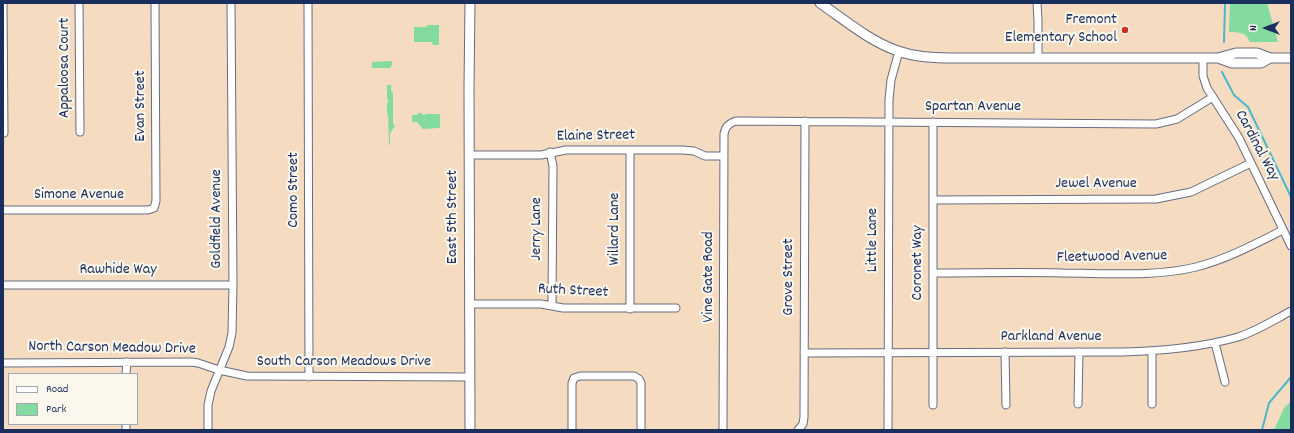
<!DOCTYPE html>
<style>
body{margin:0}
#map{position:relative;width:1294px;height:433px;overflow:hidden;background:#f5dcc0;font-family:Dekko,sans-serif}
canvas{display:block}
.frame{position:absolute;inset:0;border:4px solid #1b2f5e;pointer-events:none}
.legend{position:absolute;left:8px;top:373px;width:130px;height:52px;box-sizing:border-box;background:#fbf7ec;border:1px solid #a1a7b3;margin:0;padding:5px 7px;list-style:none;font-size:12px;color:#1b2f5e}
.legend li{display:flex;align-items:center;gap:8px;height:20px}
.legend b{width:20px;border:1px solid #a1a7b3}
.north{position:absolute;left:1246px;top:8px;width:40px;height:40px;-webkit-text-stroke:3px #fbf7ec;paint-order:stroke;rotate:270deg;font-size:11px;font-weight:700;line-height:16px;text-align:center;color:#1b2f5e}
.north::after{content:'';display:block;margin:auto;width:14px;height:18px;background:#1b2f5e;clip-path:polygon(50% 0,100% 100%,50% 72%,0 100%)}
</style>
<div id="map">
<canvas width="1294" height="433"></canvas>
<div class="frame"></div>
<ul class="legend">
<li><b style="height:5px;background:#fff"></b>Road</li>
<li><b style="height:11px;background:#83db9f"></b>Park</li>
</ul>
<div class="north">N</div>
</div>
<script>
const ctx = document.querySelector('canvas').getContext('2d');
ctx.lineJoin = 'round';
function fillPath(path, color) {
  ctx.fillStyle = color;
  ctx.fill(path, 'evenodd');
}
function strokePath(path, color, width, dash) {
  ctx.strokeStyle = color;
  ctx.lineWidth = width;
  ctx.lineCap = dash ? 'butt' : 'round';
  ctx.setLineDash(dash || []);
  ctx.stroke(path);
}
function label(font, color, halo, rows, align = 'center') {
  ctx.font = font + ' Dekko,sans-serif';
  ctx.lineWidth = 4;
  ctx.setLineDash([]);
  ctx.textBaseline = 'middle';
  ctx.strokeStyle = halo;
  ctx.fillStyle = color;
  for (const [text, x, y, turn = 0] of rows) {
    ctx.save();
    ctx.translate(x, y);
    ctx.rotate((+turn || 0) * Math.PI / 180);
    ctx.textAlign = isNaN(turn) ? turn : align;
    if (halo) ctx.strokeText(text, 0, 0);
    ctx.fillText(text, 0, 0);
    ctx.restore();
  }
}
fillPath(new Path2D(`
 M1230,3H1267L1278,42H1250C1245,31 1240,33 1229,32Z
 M427,25H439V45H433L432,42H414V27H427Z
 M392,61V65L390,68H372V62Z
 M387,85H391V90L393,93V124L395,126L390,133V145H389L388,115L387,114V103H388V99H387Z
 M418,113H422V115H425V114H440V128L423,129L417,122H412V115H417Z
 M1291,401V430H1274L1284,408Z`), '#83db9f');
strokePath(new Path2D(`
 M1224,42L1225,3
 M1222,72L1234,95L1248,107L1291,197
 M1262,430L1269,403L1291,377`), '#4eb6cb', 2);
const minor = new Path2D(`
 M3,3L4,133
 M79,3L80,132
 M308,3L309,377
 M1037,3L1038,20V58
 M1203,58V76L1207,88L1239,138L1291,246
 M933,122V405
 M550,152L553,166L552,306
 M469,155H541L566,150H683L694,151L705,156H724
 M933,200L1156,199L1191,192L1251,163
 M3,210H148L154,208L156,201L155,3
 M933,273C976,273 1020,272 1063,273C1105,273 1156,277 1196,267C1227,259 1255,244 1283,230
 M3,285H233
 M469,304H541L563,308H676
 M630,309V150
 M1215,343L1225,382
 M1152,351V404
 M1005,352L1006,405
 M804,353L1122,352C1162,351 1200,348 1238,337C1257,331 1274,320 1291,311
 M3,363L191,362L198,363L219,370L247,376L470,377
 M126,374L127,362
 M1078,404L1079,352
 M126,430V424
 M208,430V405L211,391L229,347L232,333L233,285L231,3
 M572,430V383L574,378L580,376H634L639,379L641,383V430
 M723,430L724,134C725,127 729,123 736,121L1156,124L1177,119L1213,97
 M798,430L803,424L804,417L805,121
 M888,430L889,100L891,80L899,51`);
const major = new Path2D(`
 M820,3C845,20 869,41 898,51C915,57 933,58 950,58H1218L1236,53H1257L1270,58H1291
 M1218,58L1232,63H1261L1270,58
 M470,430L469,87L470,3`);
strokePath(minor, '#676c80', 9);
strokePath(major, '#676c80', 11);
strokePath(minor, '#fff', 7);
strokePath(major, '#fff', 9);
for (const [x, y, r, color] of [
 [1125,30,4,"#c8321e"]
]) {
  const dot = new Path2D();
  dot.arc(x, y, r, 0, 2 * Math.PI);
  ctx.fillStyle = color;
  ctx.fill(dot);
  strokePath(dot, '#fbf7ec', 1.5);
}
label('16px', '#1b2f5e', '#fbf7ec', [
 ["Fremont",1117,21],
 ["Elementary School",1117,39]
], 'right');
label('16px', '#1b2f5e', '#fbf7ec', [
 ["Appaloosa Court",66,68,-90],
 ["Evan Street",142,106,-90],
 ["Spartan Avenue",973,108],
 ["Elaine Street",596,137,-1],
 ["Cardinal Way",1256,146,62],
 ["Jewel Avenue",1096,185],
 ["Como Street",295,190,-90],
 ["Simone Avenue",79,196],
 ["East 5th Street",454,217,-90],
 ["Goldfield Avenue",218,219,-90],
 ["Jerry Lane",538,229,-90],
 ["Willard Lane",616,229,-90],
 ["Little Lane",874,240,-90],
 ["Fleetwood Avenue",1112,258,-1],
 ["Coronet Way",919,263,-90],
 ["Rawhide Way",118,271],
 ["Vine Gate Road",710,277,-90],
 ["Grove Street",790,277,-90],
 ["Ruth Street",573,292,3],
 ["Parkland Avenue",1051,338],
 ["North Carson Meadow Drive",112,349,1],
 ["South Carson Meadows Drive",344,363]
]);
</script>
